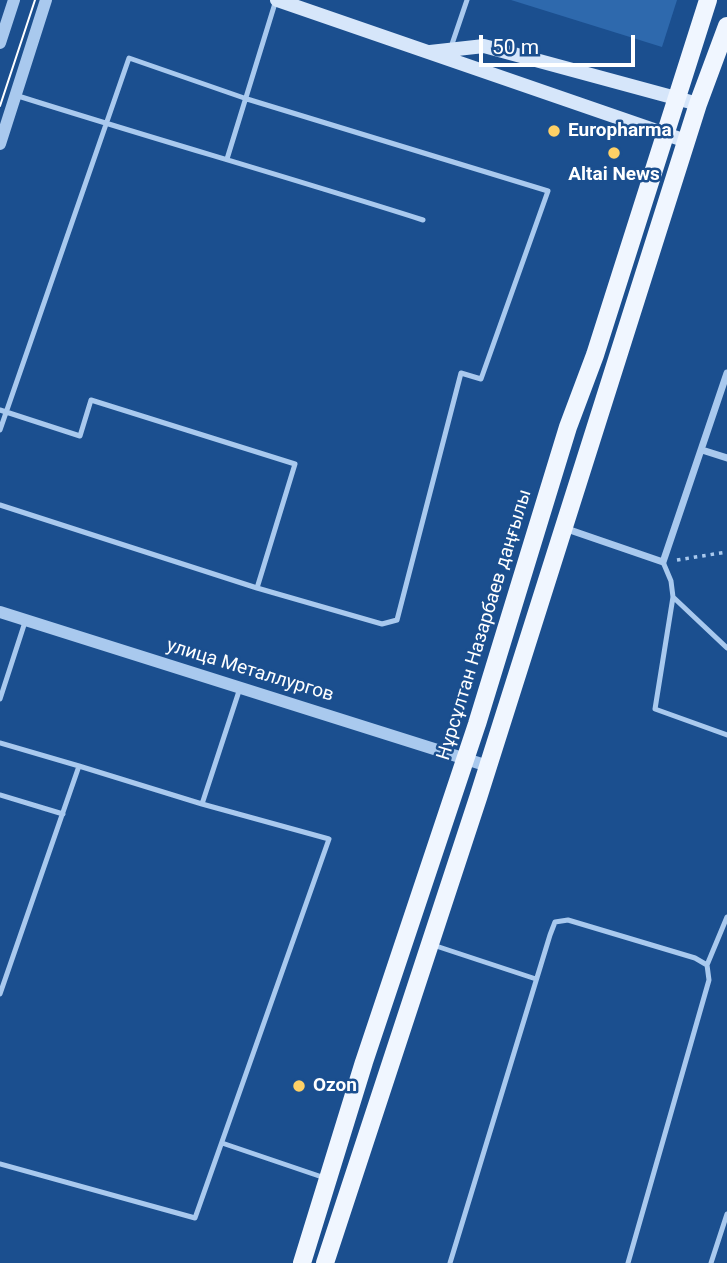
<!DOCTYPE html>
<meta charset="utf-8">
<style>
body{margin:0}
#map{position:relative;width:727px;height:1263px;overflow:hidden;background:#1b4f8f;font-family:Roboto,sans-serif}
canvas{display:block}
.scale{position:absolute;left:479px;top:35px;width:156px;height:32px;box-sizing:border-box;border:4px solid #fff;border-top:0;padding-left:9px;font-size:21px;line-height:24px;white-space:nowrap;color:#fff;-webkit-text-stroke:5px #1b4f8f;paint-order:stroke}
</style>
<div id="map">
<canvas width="727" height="1263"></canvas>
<div class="scale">50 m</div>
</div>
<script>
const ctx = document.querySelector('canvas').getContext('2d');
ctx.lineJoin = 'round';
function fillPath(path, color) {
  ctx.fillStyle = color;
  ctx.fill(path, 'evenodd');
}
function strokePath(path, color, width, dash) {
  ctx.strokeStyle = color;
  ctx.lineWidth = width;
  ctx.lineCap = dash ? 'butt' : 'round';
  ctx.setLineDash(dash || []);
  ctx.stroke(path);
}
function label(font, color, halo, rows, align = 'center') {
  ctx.font = font + ' Roboto,sans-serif';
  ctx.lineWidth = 5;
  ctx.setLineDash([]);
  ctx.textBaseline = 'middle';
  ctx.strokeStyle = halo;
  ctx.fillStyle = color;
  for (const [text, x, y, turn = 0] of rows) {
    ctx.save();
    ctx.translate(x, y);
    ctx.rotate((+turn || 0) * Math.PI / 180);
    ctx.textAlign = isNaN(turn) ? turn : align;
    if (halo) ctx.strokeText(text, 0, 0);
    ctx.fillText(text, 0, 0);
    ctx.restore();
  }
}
fillPath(new Path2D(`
 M511,0H677L662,47Z`), '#2e69ad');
strokePath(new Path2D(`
 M677,560L727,552`), '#a9c9ee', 3.5, [3.5, 5]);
strokePath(new Path2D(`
 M451,47L467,0
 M15,95C151,138 288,177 423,220
 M227,159L276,0
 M0,410L80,436L91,400L295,464L257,588
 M0,430L129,58L247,99L548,191L481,379L461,373L397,620L382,624L257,588L0,505
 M663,562L671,581L673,597L655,709L727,735
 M673,597L727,648
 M0,699L25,622
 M0,743L79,766
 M0,795L63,814
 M433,945L536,979
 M707,965L727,917
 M0,994L79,766L202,804L240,688
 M222,1143L325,1178
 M0,1164L195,1218L329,839L202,804
 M450,1263L550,935L555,922L568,920L695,958L707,965L709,980L628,1263
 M711,1263L727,1214`), '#a9c9ee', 5);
strokePath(new Path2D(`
 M702,450L727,458
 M564,528L663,562L727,373`), '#a9c9ee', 7);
strokePath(new Path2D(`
 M0,43L14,0
 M0,144L46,0
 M0,612L488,766`), '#a9c9ee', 12);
strokePath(new Path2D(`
 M277,0L686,141
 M430,52L484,46L698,104`), '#d6e6fa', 14);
strokePath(new Path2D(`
 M302,1263L364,1062L477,724L568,427L595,355L708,0
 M325,1263L478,798L698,104L727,26`), '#f0f6ff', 18);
strokePath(new Path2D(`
 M0,106L35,0`), '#fff', 2);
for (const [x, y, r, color] of [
 [554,131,7,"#ffd166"],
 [614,153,7,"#ffd166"],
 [299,1086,7,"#ffd166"]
]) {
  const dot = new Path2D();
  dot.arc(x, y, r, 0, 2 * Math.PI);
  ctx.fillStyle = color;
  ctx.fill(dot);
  strokePath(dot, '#1b4f8f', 2.5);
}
label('bold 19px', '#fff', '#1b4f8f', [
 ["Europharma",568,131],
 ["Altai News",614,175,"center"],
 ["Ozon",313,1086]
], 'left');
label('19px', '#fff', '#1b4f8f', [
 ["Нұрсұлтан Назарбаев даңғылы",485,625,-73],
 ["улица Металлургов",250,671,17]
]);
</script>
